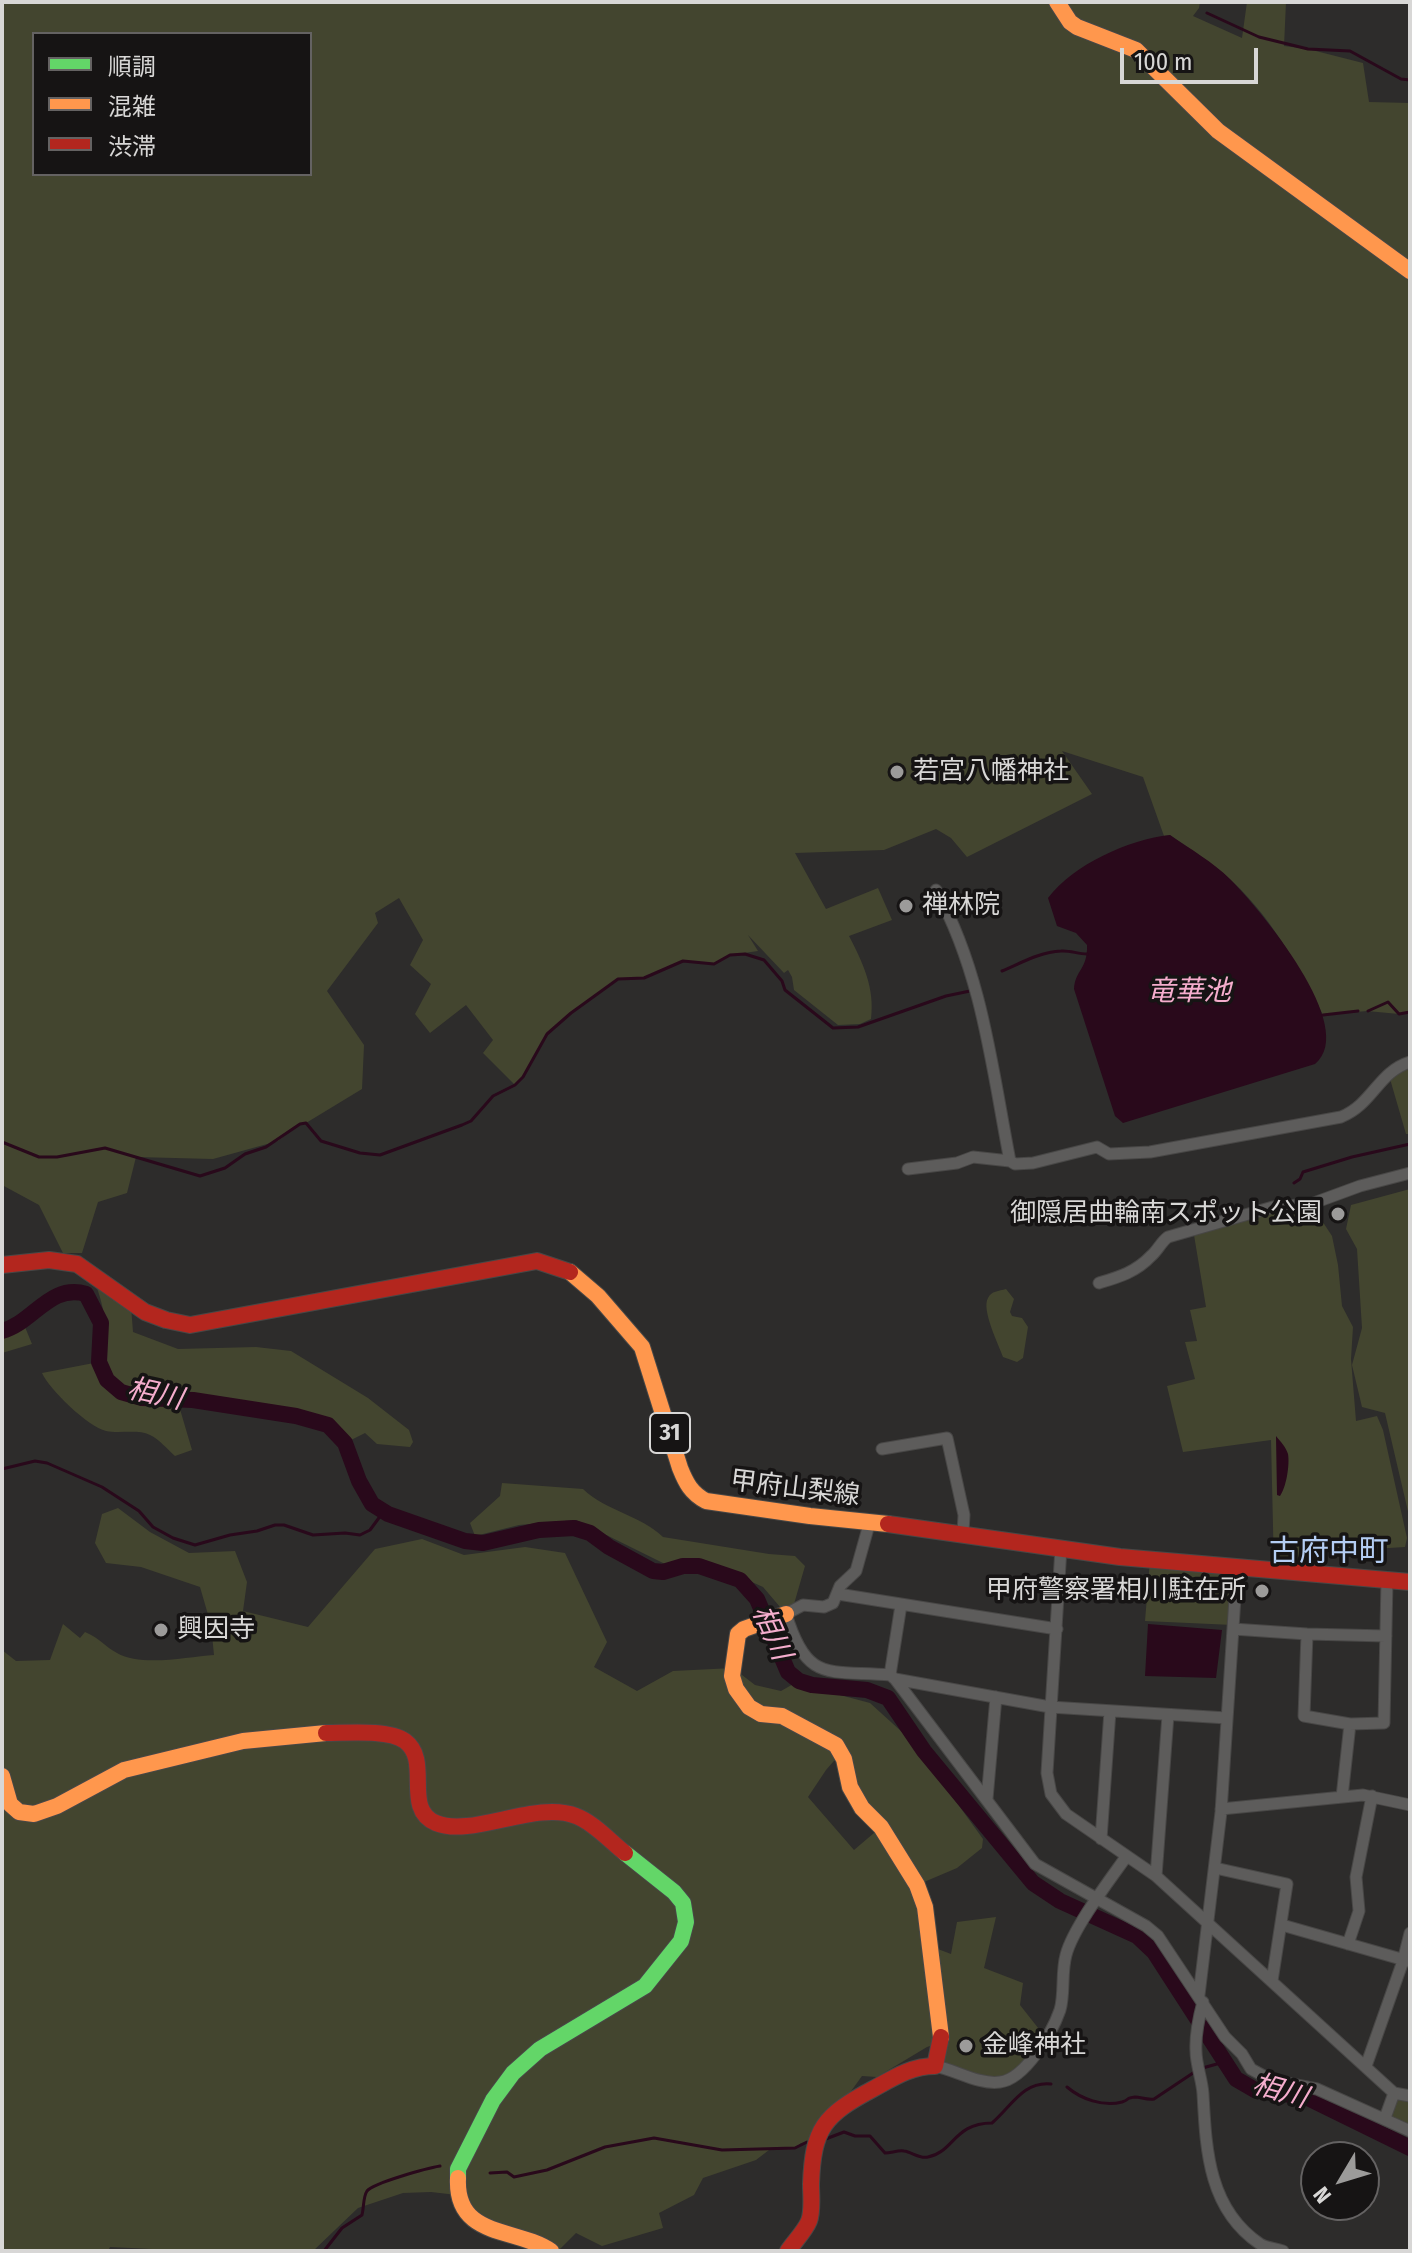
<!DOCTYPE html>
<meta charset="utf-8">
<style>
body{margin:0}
#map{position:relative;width:1412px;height:2253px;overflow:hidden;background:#2d2c2b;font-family:"Fira Sans Condensed","Noto Sans JP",sans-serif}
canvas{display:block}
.frame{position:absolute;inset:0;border:4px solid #d8d7d6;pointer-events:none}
.legend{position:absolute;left:32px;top:32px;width:280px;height:144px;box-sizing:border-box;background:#161414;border:2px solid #646262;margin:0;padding:10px 14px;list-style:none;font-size:24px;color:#d8d7d6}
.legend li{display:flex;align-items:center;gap:16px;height:40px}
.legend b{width:40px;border:2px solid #646262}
.north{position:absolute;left:1300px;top:2141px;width:80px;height:80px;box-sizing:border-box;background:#161414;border:2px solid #646262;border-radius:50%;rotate:232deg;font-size:22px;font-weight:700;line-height:32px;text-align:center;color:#d8d7d6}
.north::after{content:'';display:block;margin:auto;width:28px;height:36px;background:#9c9b9a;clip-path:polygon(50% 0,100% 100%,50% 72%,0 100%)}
.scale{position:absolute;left:1120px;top:48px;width:138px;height:36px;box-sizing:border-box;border:4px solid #d8d7d6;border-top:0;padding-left:10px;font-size:24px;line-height:28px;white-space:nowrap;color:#d8d7d6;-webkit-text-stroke:6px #161414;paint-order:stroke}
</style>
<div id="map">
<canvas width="1412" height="2253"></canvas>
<div class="frame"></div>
<ul class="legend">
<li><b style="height:10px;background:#63d668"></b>順調</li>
<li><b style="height:10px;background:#ff974d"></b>混雑</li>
<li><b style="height:10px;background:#b3261e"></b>渋滞</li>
</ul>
<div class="north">N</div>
<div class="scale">100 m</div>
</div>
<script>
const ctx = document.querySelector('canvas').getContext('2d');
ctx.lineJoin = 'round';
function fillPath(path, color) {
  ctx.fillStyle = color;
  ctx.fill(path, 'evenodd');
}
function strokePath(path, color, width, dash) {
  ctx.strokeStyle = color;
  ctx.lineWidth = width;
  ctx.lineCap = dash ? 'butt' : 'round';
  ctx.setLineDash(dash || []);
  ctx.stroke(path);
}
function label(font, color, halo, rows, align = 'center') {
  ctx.font = font + ' "Fira Sans Condensed","Noto Sans JP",sans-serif';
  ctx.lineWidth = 7;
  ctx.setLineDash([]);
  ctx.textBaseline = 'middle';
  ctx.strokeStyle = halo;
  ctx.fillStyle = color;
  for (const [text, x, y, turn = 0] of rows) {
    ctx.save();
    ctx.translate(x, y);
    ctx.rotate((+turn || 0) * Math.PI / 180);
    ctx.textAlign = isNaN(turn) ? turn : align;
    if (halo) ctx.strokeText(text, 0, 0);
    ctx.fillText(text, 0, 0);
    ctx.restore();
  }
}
fillPath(new Path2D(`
 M2,2H1200L1199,8L1193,16L1242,38L1247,2H1286L1284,46L1308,49L1363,63L1369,102L1410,103V1012L1399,1014L1367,1011L1323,1015C1301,969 1266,909 1226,876C1209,861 1189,848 1170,835L1164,836L1143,777L1062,751L1092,794L967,857L951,838L936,829L884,850L795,853L826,909L878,888L892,920L849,936C863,963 875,988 871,1019L860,1024L838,1025L794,990L792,977L788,970L784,973L748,935L758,951L730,955L714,964L683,961L644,978L618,979L571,1012L547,1034L523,1077L515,1085L483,1053L493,1040L466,1005L430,1033L415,1014L431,984L410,965L423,940L399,898L375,913L378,923L327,991L364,1045L362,1089L306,1123L300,1124L278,1141L213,1159L136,1157L127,1193L98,1202L82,1253H63L39,1205L2,1185ZM34,34H310V174H34Z
 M1410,1062V1134H1406L1388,1072Z
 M1410,1189V1520L1385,1413L1362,1407L1352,1365L1362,1328L1357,1249L1346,1229L1351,1205Z
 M1311,1204L1332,1236L1338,1265L1342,1306L1353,1327L1351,1359L1356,1421L1377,1416L1383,1430L1407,1538L1405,1547L1309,1553L1307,1573L1274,1570L1271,1440L1183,1452L1167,1386L1195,1379L1185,1342L1197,1341L1190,1310L1206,1307L1193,1229Z
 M92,1274L131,1306L133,1332L178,1349L256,1347L291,1351L368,1398L409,1430L413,1442L410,1447L377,1444L365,1433L345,1443L328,1425L314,1419L177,1399L192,1450L175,1456C167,1449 159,1439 150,1435C138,1429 119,1434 106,1431C88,1427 49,1389 42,1373L99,1362C109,1325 105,1309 92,1274Z
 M1006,1289L1014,1299L1010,1312L1012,1316L1022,1318L1028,1327L1023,1358L1017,1362L1003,1357C999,1345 981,1310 988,1298C991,1291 999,1291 1006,1289Z
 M17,1327H25L32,1344L2,1353V1331Z
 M502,1483L583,1489C606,1511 640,1515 663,1537L769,1554L795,1556L805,1566L792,1611L786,1614L763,1587L723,1569L691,1563L676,1566L665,1564L576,1520L519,1525L475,1536L470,1523L500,1496Z
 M118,1508L150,1532L189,1553L235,1551L247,1582L243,1611L308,1627L375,1549L422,1539L464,1555L525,1547L565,1553L607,1642L594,1667L637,1691L673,1671L733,1668L755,1685L781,1691L795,1683L870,1703L913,1742L983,1839L982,1848L957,1868L917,1885L930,1946L951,1954L957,1922L996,1917L984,1968L1023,1983L1020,2005L1046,2038L1032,2058L1001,2082L935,2066L942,2042L927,2047L877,2077L862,2076L815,2141L801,2143L795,2148L769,2150L756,2160L703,2178L694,2195L659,2213L663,2228L602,2246L576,2233L558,2251L498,2234L457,2195L431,2192L403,2193L358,2208L313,2251H193L110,2247L108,2251H2V1650L16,1661L50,1660L63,1624L80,1638L85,1632C100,1638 105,1647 117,1653C141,1667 187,1657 214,1655L211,1625L200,1587L141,1567L106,1563L95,1543L102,1514ZM840,1754L881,1827L854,1850L808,1797L826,1770Z
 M1150,1560L1237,1567L1233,1625L1145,1621Z
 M1394,2093L1410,2096V2131L1385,2118Z`), '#43452f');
fillPath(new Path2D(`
 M1170,835C1190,849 1213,862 1230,879C1259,908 1360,1028 1315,1064L1123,1123L1115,1116L1074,989C1075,970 1088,969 1087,945L1076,933L1057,926L1048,898C1073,865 1129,839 1170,835Z
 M1276,1436C1280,1441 1286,1447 1288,1454C1290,1465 1286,1488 1280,1496L1277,1495Z
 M1148,1624L1222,1630L1216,1678L1145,1676Z`), '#29091b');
strokePath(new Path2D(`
 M1207,13L1259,37L1308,49L1350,51L1401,79L1410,80
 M1002,971C1021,963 1040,952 1061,951C1069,950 1078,954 1087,954
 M1368,1011L1388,1002L1399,1014L1410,1012
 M1323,1015L1358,1011
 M2,1142L39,1157H57L105,1148L200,1176L225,1168L245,1154L266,1147L300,1124L306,1123L321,1141L360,1153L380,1155L462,1125L471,1121L493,1096L515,1085L523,1077L547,1034L571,1013L618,979L644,978L683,961L714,964L730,955L745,954L764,960L782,981L785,990L833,1028L858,1027L946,996L970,991
 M1294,1183L1300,1179L1303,1172L1352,1157L1410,1144
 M2,1469L35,1461L47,1463L102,1487L139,1511L153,1527L173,1538L195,1545L230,1535L257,1531L275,1525H284L313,1535L345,1533L360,1535L370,1530L384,1511
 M1067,2087C1081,2099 1103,2107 1122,2102C1131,2099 1125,2098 1135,2097C1141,2097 1146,2100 1154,2099L1199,2069L1224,2062
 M823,2140L844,2132L855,2136H870L885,2153C891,2153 898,2150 904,2151C912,2152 919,2159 928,2157C954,2152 954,2123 992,2123C1011,2107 1023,2081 1051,2084
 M490,2173L507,2172L514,2177L547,2170L605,2147L654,2138L722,2150L795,2148L807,2142
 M324,2251L342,2228L362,2215C364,2207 363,2197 367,2191C373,2183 428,2168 440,2166`), '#29091b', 3);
strokePath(new Path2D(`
 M2,1331C33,1323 50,1283 86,1294L101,1323L99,1362L107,1380L121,1392L142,1398L193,1400L296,1416L328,1425L345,1443L359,1481L372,1504L388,1514L465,1541L483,1543L539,1530L574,1528L590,1533L609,1547L653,1571L663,1572L683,1566H699L740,1580L757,1599L788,1672L799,1681L812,1685L867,1690L888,1698L924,1751L1033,1883L1060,1901L1137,1936L1154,1952L1236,2079L1255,2090L1306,2097L1410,2148`), '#29091b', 16);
const street = new Path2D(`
 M936,890C982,973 992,1068 1010,1161
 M908,1169L957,1163L973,1157L1010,1161L1015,1164L1033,1163L1097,1147L1109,1154L1150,1152L1341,1117C1373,1104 1378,1072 1410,1062
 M1099,1283C1119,1277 1136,1272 1151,1256C1158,1250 1161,1242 1168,1237L1273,1207L1311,1204L1360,1186L1410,1173
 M882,1449L947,1438L964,1515L963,1533
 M870,1521L856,1571L840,1586L833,1603L824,1607L803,1605L786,1614C807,1683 827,1670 890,1675L895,1679L1050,1707L1227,1718
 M1061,1548L1047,1773L1051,1794L1066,1814L1156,1876L1394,2093L1410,2096
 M838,1594L1057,1629
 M1233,1629L1307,1634L1386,1636
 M1307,1634L1304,1716L1350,1724L1384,1723L1387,1580
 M890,1675L901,1605
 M895,1679L1035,1864L1146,1926L1158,1936L1225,2037L1242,2054L1251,2069L1271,2080L1317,2089L1410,2131
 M1342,1797L1350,1724
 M987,1799L996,1697
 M1221,1809L1363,1795L1410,1805
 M1101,1839L1110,1711
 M1215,1868L1287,1884L1272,1981
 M1156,1876L1168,1715
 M1282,1925L1408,1961
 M1348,1944L1359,1911L1356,1877L1372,1796
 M1199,1995L1221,1812L1237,1567
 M1203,2002C1199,2017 1195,2035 1196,2051C1196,2065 1202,2079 1203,2094C1206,2149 1208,2209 1260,2244C1266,2248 1275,2248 1283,2251
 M935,2066C956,2070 979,2085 1000,2082C1025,2079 1052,2033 1060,2010C1065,1993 1061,1973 1066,1955C1073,1928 1109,1881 1126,1857
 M1366,2066L1403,1961L1410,1933
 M1385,2118L1394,2093`);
const fast = new Path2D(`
 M458,2178V2169L493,2100L513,2073L540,2049L645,1986L681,1941L686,1922L683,1903L674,1892L625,1853`);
const slow = new Path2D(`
 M1057,2L1070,22L1077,27L1136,50L1218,131L1410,271
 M570,1272L598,1296L642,1347L680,1468C686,1483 691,1493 706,1501L810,1516L888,1524
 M786,1614L744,1629L738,1634L732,1676L736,1689L749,1707L761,1714L782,1716L836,1745L844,1759L850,1787L862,1808L881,1827L917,1885L925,1907L941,2037
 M2,1776L10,1804L19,1812L34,1814L57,1806L124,1770L243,1741L326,1733
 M458,2178C455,2239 516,2227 551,2251`);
const jam = new Path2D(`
 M2,1265L49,1260L77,1264L145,1312L166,1320L190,1325L537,1261L570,1272
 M888,1524L1120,1557L1410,1582
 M326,1733C346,1733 389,1729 405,1741C432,1761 402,1809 436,1823C472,1838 536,1800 576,1816C593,1822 611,1842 625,1853
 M788,2251C794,2242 805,2231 809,2221C813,2211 811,2195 811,2184C813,2128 824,2115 873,2089C893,2078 911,2066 935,2066L941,2037`);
strokePath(street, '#484746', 13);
strokePath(fast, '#484746', 18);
strokePath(slow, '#484746', 18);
strokePath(jam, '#484746', 18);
strokePath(street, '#5d5c5b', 11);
strokePath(fast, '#63d668', 16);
strokePath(slow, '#ff974d', 16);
strokePath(jam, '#b3261e', 16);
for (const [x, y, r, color] of [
 [897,772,8,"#9c9b9a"],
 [906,906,8,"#9c9b9a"],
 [1338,1214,8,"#9c9b9a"],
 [1262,1591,8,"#9c9b9a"],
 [161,1630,8,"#9c9b9a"],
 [966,2046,8,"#9c9b9a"]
]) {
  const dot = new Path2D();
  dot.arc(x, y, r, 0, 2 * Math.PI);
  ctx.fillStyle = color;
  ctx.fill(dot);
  strokePath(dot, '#161414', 3);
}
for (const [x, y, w] of [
 [670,1433,40]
]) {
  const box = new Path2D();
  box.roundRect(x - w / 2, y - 20, w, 40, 6);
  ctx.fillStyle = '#161414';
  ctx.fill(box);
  strokePath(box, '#d8d7d6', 2);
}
label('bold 24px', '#d8d7d6', null, [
 ["31",670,1433]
]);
label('26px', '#d8d7d6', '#161414', [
 ["若宮八幡神社",913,772],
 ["禅林院",922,906],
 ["御隠居曲輪南スポット公園",1322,1214,"right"],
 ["甲府警察署相川駐在所",1246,1591,"right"],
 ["興因寺",177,1630],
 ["金峰神社",982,2046]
], 'left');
label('26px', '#d8d7d6', '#161414', [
 ["甲府山梨線",795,1489,7]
]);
label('italic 28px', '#f5adcd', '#161414', [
 ["竜華池",1189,992],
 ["相川",155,1395,12],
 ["相川",771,1633,66],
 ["相川",1280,2092,16]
]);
label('30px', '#b4cdf3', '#161414', [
 ["古府中町",1329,1553]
]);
</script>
